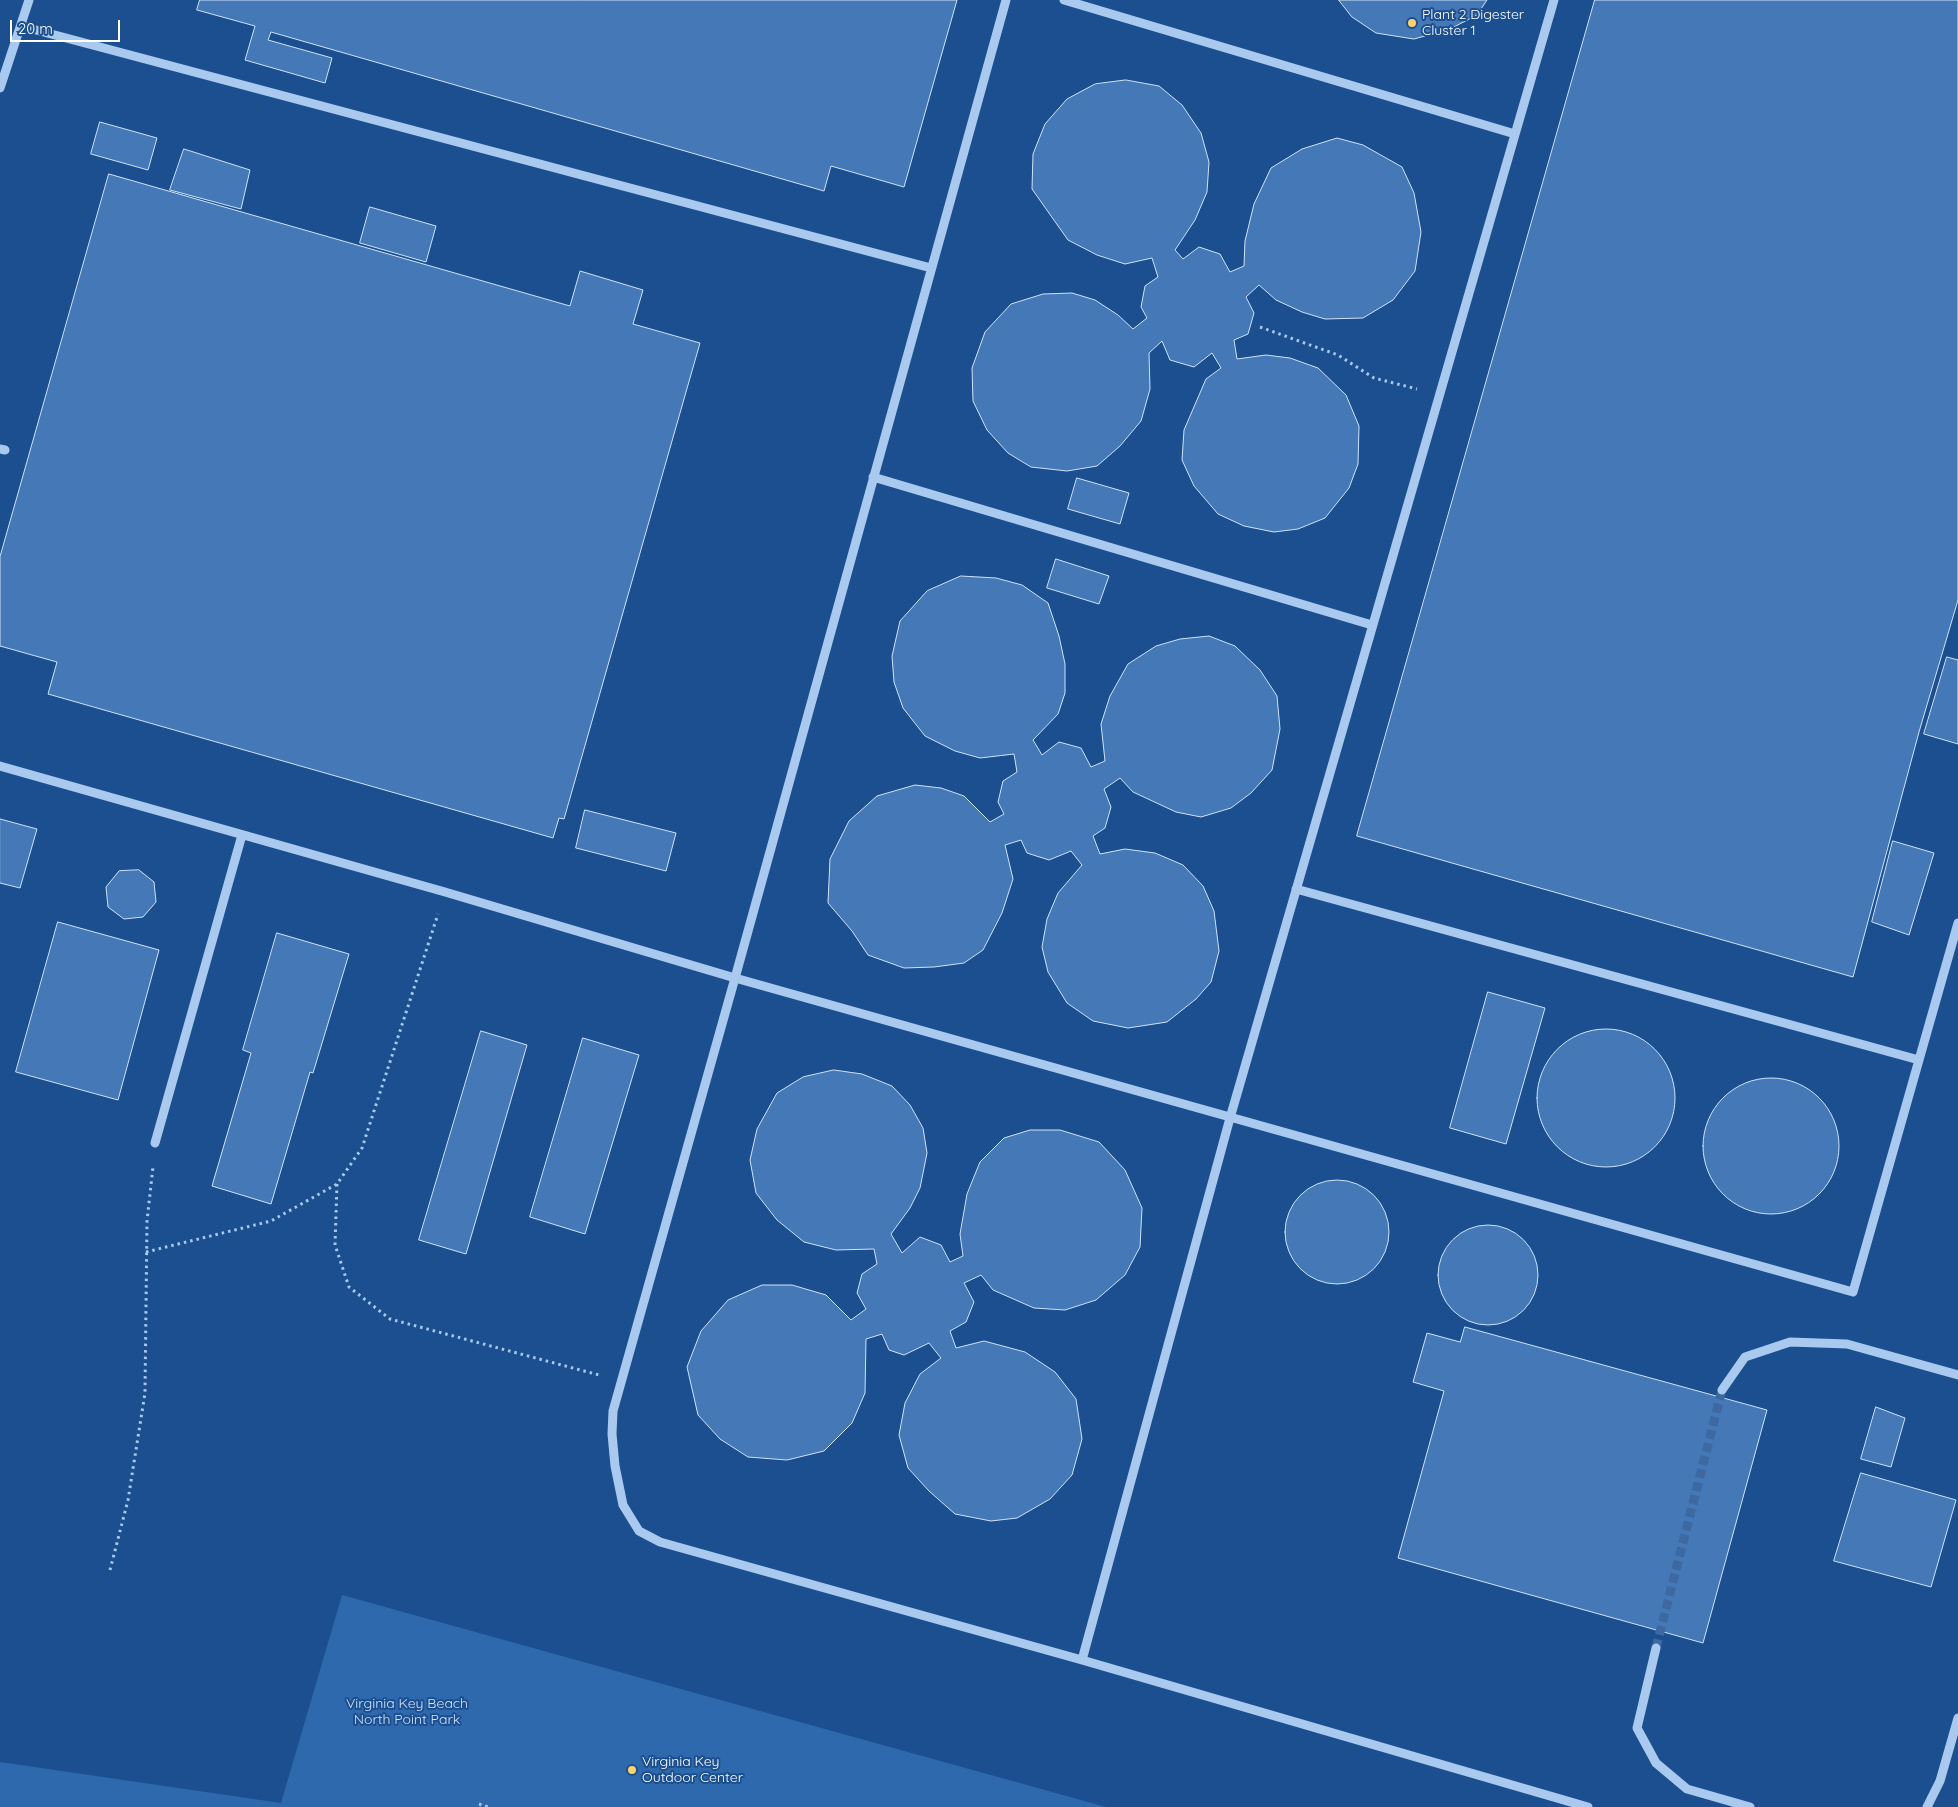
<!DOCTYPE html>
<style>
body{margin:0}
#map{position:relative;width:1958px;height:1807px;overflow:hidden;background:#1b4f8f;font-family:Quicksand,sans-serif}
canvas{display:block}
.scale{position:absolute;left:10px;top:20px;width:110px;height:22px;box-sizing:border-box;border:2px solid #fff;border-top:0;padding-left:6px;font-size:15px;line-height:18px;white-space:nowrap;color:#fff;-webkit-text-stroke:4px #1b4f8f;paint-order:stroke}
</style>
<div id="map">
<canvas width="1958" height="1807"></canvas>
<div class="scale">20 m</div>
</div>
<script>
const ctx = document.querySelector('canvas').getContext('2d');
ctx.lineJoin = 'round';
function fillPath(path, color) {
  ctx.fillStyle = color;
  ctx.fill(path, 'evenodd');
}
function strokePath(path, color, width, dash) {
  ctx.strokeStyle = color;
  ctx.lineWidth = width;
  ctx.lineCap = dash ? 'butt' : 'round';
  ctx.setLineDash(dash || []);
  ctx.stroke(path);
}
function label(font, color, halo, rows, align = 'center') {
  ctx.font = font + ' Quicksand,sans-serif';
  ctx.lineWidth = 4;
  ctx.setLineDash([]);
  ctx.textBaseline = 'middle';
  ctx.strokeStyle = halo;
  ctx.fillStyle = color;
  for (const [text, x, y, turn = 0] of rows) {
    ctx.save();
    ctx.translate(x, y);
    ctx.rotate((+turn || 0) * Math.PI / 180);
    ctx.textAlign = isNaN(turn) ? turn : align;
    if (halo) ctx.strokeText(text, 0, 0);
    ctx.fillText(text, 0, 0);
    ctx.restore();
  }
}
fillPath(new Path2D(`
 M342,1595L1099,1805L1106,1807H0V1762L281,1803Z`), '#2e69ad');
const building = new Path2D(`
 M200,0H957L904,187L831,166L824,191L271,32L268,40L332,58L325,83L245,60L255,26L197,10Z
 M1339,0H1487L1477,15L1450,29L1414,39L1376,33L1352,17Z
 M1595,0H1958V600L1919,732L1853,977L1357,836Z
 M1126,80L1159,86L1182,105L1201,133L1209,162L1207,192L1195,220L1175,250L1183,259L1199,247L1220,254L1230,272L1244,266L1245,241L1254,204L1271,168L1302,149L1337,138L1363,145L1402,167L1414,193L1421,232L1415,271L1393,300L1363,318L1325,319L1302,312L1276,300L1259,285L1246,297L1254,313L1248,334L1234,340L1237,359L1266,355L1290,358L1318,368L1346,395L1359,426L1358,464L1349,488L1325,518L1298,529L1274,532L1244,526L1218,514L1194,486L1182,460L1184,430L1206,379L1221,368L1212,353L1194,367L1170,360L1162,341L1149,353L1150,389L1141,421L1120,446L1097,466L1067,471L1031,467L1008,453L987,430L973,401L972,368L985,332L1011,304L1043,294L1072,293L1095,300L1118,315L1133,329L1147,318L1141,307L1145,286L1158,277L1152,258L1125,264L1097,255L1068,240L1032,189L1033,154L1045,124L1067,99L1095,84Z
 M100,122L157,138L148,170L91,154Z
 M184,149L250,170L241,209L170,190Z
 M109,174L570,306L580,271L643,290L633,324L700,343L564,819L559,818L553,838L48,694L57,662L0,646V557Z
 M370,207L436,226L426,262L360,243Z
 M1077,478L1129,493L1120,524L1068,509Z
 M1056,559L1109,576L1099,604L1047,588Z
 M961,576L996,578L1022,585L1048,603L1059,636L1065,664V693L1058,714L1033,740L1042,755L1059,742L1081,748L1091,767L1105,761L1101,724L1110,696L1128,664L1156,646L1180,639L1209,636L1235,646L1260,670L1277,696L1280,729L1272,770L1251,793L1231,808L1201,817L1176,812L1133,792L1120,778L1104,789L1111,807L1105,828L1093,836L1100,854L1125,849L1155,853L1183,865L1203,886L1214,911L1219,951L1211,982L1196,999L1167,1022L1128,1028L1093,1021L1067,1003L1048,972L1042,947L1047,919L1058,893L1082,865L1071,851L1049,860L1027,853L1021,840L1005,845L1013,879L1002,913L983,950L964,963L934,967L904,968L868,955L852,931L828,903L830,859L849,821L877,796L915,785L941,788L964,796L990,822L1004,814L998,802L1003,781L1017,772L1014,754L980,758L955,751L925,736L903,708L894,682L892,656L900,621L927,591Z
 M1947,657L1958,660V744L1924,734Z
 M585,810L676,833L666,871L576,848Z
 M0,819L37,829L20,888L0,883Z
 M1893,841L1934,853L1909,935L1872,922Z
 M139,870L154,882L156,902L143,917L124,919L108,907L106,887L119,871Z
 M58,922L159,950L118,1100L16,1072Z
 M277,933L349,954L313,1073L310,1072L271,1204L212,1186L251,1053L243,1050Z
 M1488,992L1545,1008L1506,1144L1450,1128Z
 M1537 1098a69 69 0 1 1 138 0a69 69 0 1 1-138 0Z
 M481,1031L527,1045L466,1254L419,1240Z
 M583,1038L639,1055L585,1234L530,1217Z
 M834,1070L862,1074L892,1086L910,1105L923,1128L927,1153L920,1188L910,1208L891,1234L902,1253L920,1237L941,1245L950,1262L963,1256L960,1234L967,1194L980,1162L1004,1138L1030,1130H1060L1099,1142L1125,1170L1142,1208L1140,1247L1125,1275L1096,1300L1065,1310L1034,1308L993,1290L981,1275L964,1283L974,1302L966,1322L950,1331L956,1348L984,1341L1025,1352L1055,1372L1076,1399L1082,1439L1072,1475L1050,1499L1017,1518L991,1521L955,1514L929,1491L908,1468L899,1435L905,1403L920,1374L941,1358L929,1343L904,1355L889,1350L882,1334L866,1339L865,1393L852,1423L824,1451L787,1460L748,1457L720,1439L698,1415L687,1367L701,1331L728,1300L762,1285H792L826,1295L851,1320L866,1309L857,1293L862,1274L877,1264L874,1249L836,1250L804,1242L777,1220L756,1193L750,1160L757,1129L777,1093L803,1077Z
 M1703 1146a68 68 0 1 1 136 0a68 68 0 1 1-136 0Z
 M1285 1232a52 52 0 1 1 104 0a52 52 0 1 1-104 0Z
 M1438 1275a50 50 0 1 1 100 0a50 50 0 1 1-100 0Z
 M1465,1327L1767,1410L1703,1643L1398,1558L1444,1391L1413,1382L1427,1333L1460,1342Z
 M1876,1407L1905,1418L1891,1467L1861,1459Z
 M1861,1473L1956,1500L1931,1587L1834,1561Z`);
fillPath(building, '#4478b7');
strokePath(building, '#cfe3fa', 1);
strokePath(new Path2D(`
 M1656,1648L1722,1390`), '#3d69a0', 9, [9, 4.5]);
strokePath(new Path2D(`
 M1260,327L1338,355L1374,378L1417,389
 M337,1184L335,1245L349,1287L390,1319L599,1375
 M146,1252L271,1221L337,1184L362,1148L438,914
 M110,1570L128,1500L145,1393L147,1221L153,1167
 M479,1804L489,1807`), '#a9c9ee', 3, [2.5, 4]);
strokePath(new Path2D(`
 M1064,0L1515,134
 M1554,0L1230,1118L1082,1660L1588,1807
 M21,26L931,268
 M0,88L29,0
 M0,449L5,450
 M873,477L1372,625
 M0,766L445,892L735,978L1006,0
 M1919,1060L1958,923
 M155,1143L242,835
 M1722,1390L1745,1357L1790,1342L1847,1344L1958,1375
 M1656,1648L1637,1728L1656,1763L1687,1789L1750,1807
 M1082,1660L660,1542L639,1531L623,1505L615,1466L612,1434L613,1411L735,978L1853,1292L1919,1060L1296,889
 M1927,1807L1940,1781L1958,1718`), '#a9c9ee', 9);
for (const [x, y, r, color] of [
 [1412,23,5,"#ffd166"],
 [632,1770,5,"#ffd166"]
]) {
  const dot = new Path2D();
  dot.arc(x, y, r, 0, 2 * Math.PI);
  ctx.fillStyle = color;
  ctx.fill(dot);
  strokePath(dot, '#1b4f8f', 2);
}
label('14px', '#fff', '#1b4f8f', [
 ["Plant 2 Digester",1422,15],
 ["Cluster 1",1422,31],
 ["Virginia Key",642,1762],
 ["Outdoor Center",642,1778]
], 'left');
label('14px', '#cfe3fa', '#1b4f8f', [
 ["Virginia Key Beach",407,1704],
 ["North Point Park",407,1720]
]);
</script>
